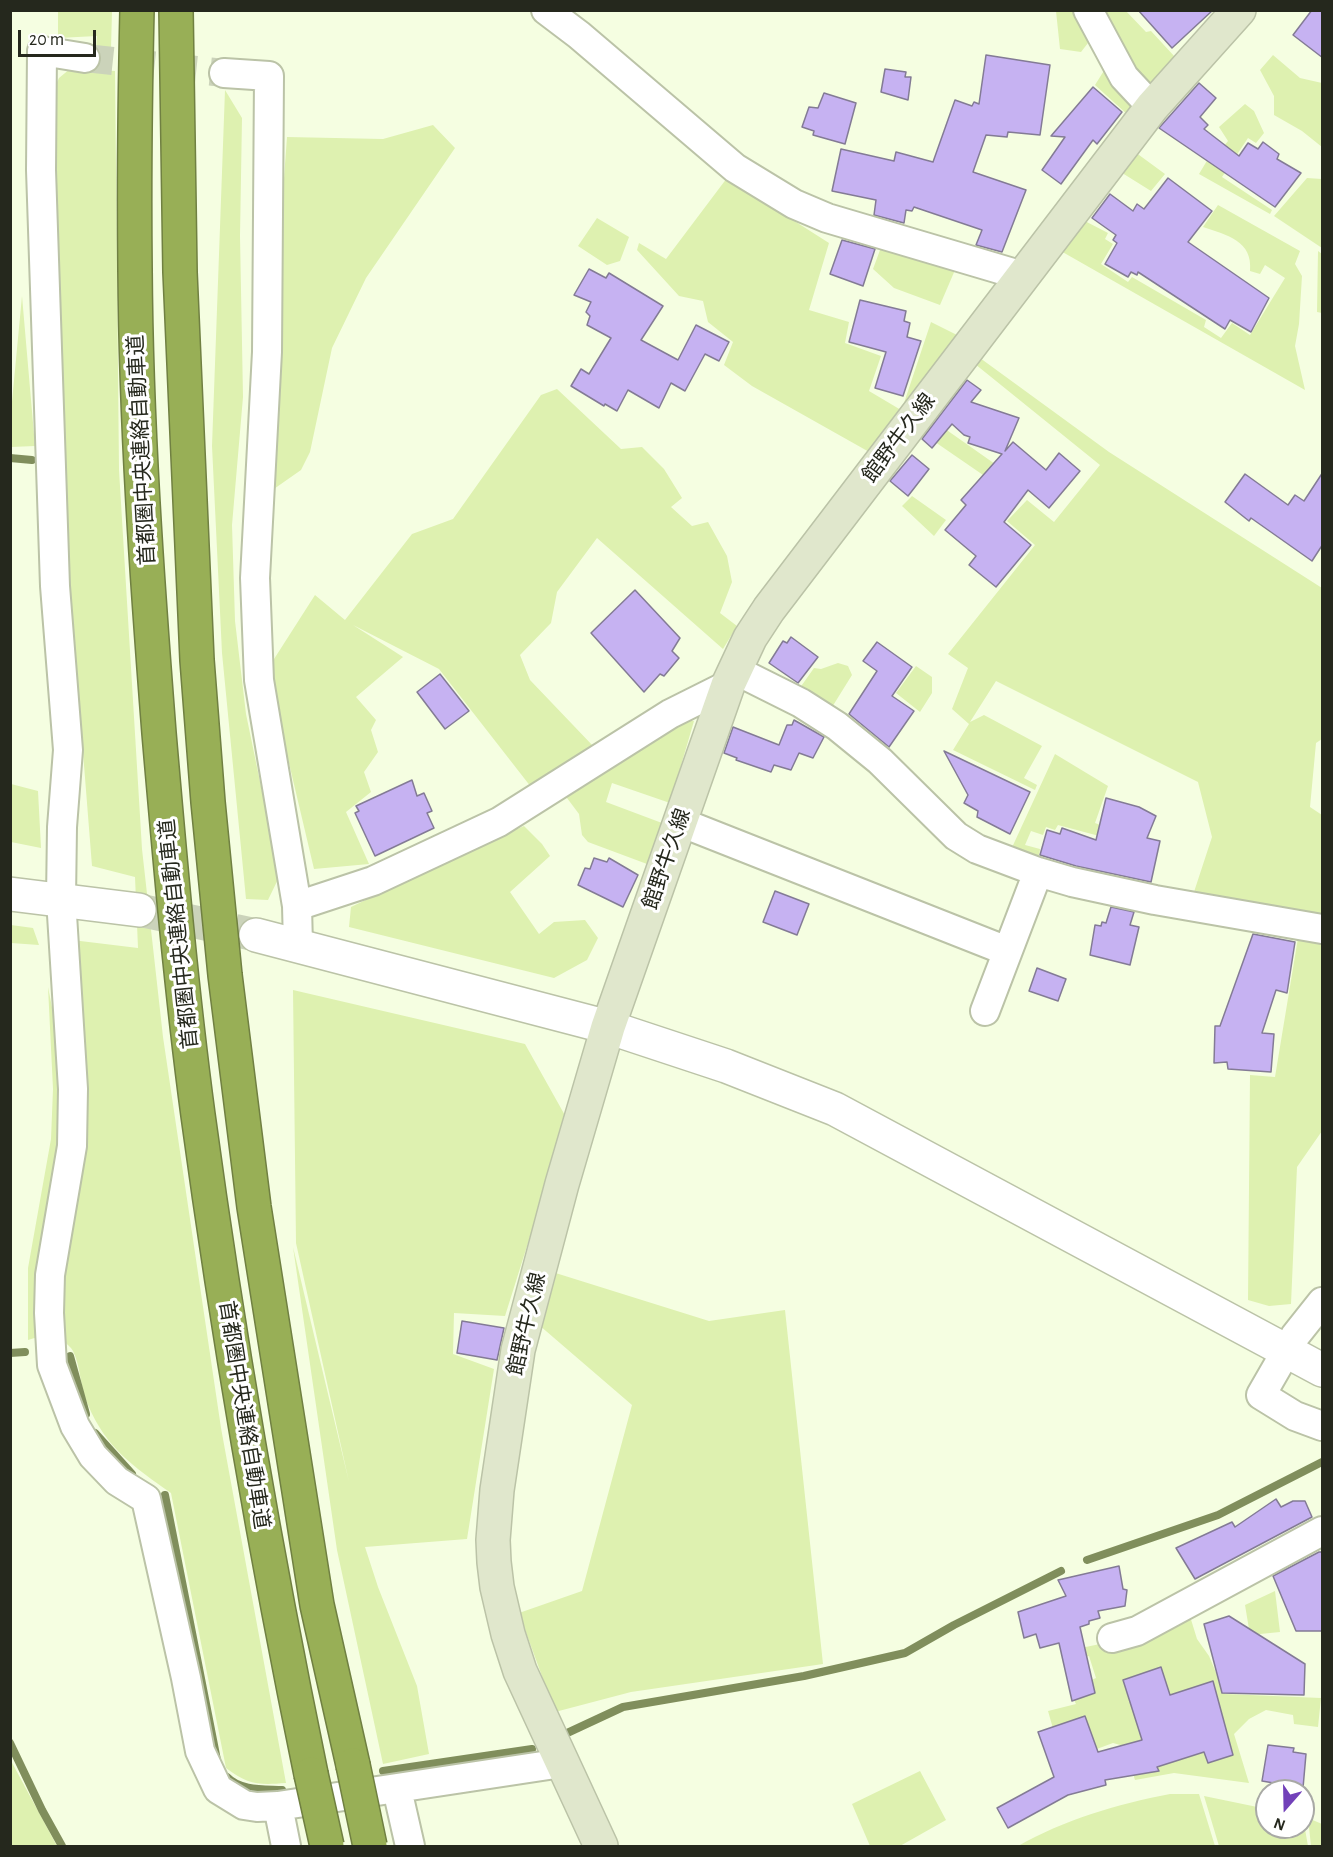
<!DOCTYPE html>
<meta charset="utf-8">
<style>
body{margin:0}
#map{position:relative;width:1333px;height:1857px;overflow:hidden;background:#f5fee1;font-family:"Alegreya Sans",sans-serif}
canvas{display:block}
.frame{position:absolute;inset:0;border:12px solid #25281d;pointer-events:none}
.north{position:absolute;left:1255px;top:1779px;width:60px;height:60px;box-sizing:border-box;background:#fff;border:2px solid #a8a9a5;border-radius:50%;rotate:200deg;font-size:16px;font-weight:700;line-height:24px;text-align:center;color:#25281d}
.north::after{content:'';display:block;margin:auto;width:21px;height:27px;background:#7241b9;clip-path:polygon(50% 0,100% 100%,50% 72%,0 100%)}
.scale{position:absolute;left:18px;top:30px;width:78px;height:27px;box-sizing:border-box;border:3px solid #25281d;border-top:0;padding-left:8px;font-size:18px;line-height:21px;white-space:nowrap;color:#25281d;-webkit-text-stroke:4px #fff;paint-order:stroke}
</style>
<div id="map">
<canvas width="1333" height="1857"></canvas>
<div class="frame"></div>
<div class="north">N</div>
<div class="scale">20 m</div>
</div>
<script>
const ctx = document.querySelector('canvas').getContext('2d');
ctx.lineJoin = 'round';
function fillPath(path, color) {
  ctx.fillStyle = color;
  ctx.fill(path, 'evenodd');
}
function strokePath(path, color, width, dash) {
  ctx.strokeStyle = color;
  ctx.lineWidth = width;
  ctx.lineCap = dash ? 'butt' : 'round';
  ctx.setLineDash(dash || []);
  ctx.stroke(path);
}
function label(font, color, halo, rows, align = 'center') {
  ctx.font = font + ' "Alegreya Sans","Noto Sans JP",sans-serif';
  ctx.lineWidth = 6;
  ctx.setLineDash([]);
  ctx.textBaseline = 'middle';
  ctx.strokeStyle = halo;
  ctx.fillStyle = color;
  for (const [text, x, y, turn = 0] of rows) {
    ctx.save();
    ctx.translate(x, y);
    ctx.rotate((+turn || 0) * Math.PI / 180);
    ctx.textAlign = isNaN(turn) ? turn : align;
    if (halo) ctx.strokeText(text, 0, 0);
    ctx.fillText(text, 0, 0);
    ctx.restore();
  }
}
fillPath(new Path2D(`
 M58,11H112L111,49H96L97,36L58,38Z
 M1056,11H1078L1088,43L1081,52L1060,49Z
 M1101,11H1126L1146,32L1151,31L1175,57L1149,88Z
 M1273,55L1300,78L1322,83V147L1302,131L1274,115V96L1260,70Z
 M71,68L115,71L119,470L142,849L163,1037L221,1428L286,1783C259,1785 248,1785 226,1768L171,1493C134,1467 106,1448 88,1405C80,1388 81,1367 73,1351C71,1347 67,1344 63,1341L60,1304L72,940L138,948L135,877L92,866L66,538L51,95L59,78Z
 M1105,69L1137,107L1128,115L1095,85Z
 M225,90L242,118L240,236L243,397L232,525L235,621L246,714L270,830L283,869L268,900L246,899L222,653L212,446Z
 M1245,104L1254,111L1264,133L1256,143L1248,138L1222,177L1272,210L1270,214L1199,174L1211,154L1215,157L1228,141L1219,127Z
 M433,125L455,148L366,278L332,348L310,452L301,470L271,491L275,301L287,137L383,139Z
 M1135,152L1165,174L1151,191L1119,171Z
 M730,174L774,208L829,243L809,310L849,322L845,343L881,356L869,391L901,410L871,453L752,386L724,365L733,342L708,322L703,301L679,296L637,250L639,243L666,259Z
 M1307,178L1322,179V248L1274,216Z
 M1218,205L1300,251L1295,264L1302,276L1299,324L1295,346L1305,390L1059,250L1081,219L1108,233L1105,239L1113,244L1101,264L1128,282L1132,277L1206,320L1204,327L1221,338L1232,323L1250,335L1285,278L1265,265L1260,274L1250,271C1253,241 1227,235 1203,227Z
 M597,218L629,237L620,261L607,265L578,246Z
 M883,242L958,263L940,305L894,288L873,269Z
 M1318,251L1322,254V313L1317,312Z
 M22,296L35,446L11,447V412Z
 M931,322L961,337L907,408L904,403Z
 M980,358L1109,452L1322,588V739L1316,743L1310,807L1322,815V919L1193,895L1212,837L1198,782L996,681L970,722L984,715L1042,746L1024,778L1037,785L1035,790L953,750L969,724L952,709L968,668L948,654L1035,545L1007,521L1027,500L1054,522L1100,465L975,364Z
 M557,389L621,449L642,447L664,469L682,498L671,507L692,526L708,522L727,556L732,582L720,613L737,626L723,649L597,538L557,592L551,623L520,655L530,680L594,747L531,787L439,669L353,625L403,657L356,697L376,720L371,730L378,752L364,772L371,792L346,812L369,864L314,869L267,670L315,595L345,620L412,534L453,519L541,395Z
 M931,419L995,464L986,477L922,433Z
 M912,496L946,520L934,536L902,506Z
 M838,663L848,666L852,675L829,712L797,692L814,668L821,669Z
 M916,666L932,677V693L920,712L896,693Z
 M673,718L694,721L670,803L612,783L606,802L662,823L647,864L588,842L582,835L579,814L564,794Z
 M1055,754L1108,786L1095,823L1106,827L1103,837L1058,825L1055,830L1046,827L1043,835L1031,831L1025,845L1040,849L1039,858L1009,854Z
 M11,784L38,791L41,848L11,842Z
 M524,826L542,844L550,856L510,892L539,934L554,922L585,920L598,938L587,960L554,978L349,927L351,907L450,859Z
 M11,925L33,928L39,945L11,943Z
 M1298,938L1322,943V1131L1297,1167L1291,1304L1269,1306L1248,1300L1250,1075L1275,1077Z
 M48,987L63,1063L65,1144L41,1336L28,1340V1268L51,1139L53,1089Z
 M293,990L525,1044L567,1119L505,1316L454,1313L453,1354L494,1369L467,1539L365,1547L378,1587L417,1686L429,1754L383,1764L337,1550L293,1247L349,1482L296,1243Z
 M546,1270L709,1321L785,1310L823,1664L631,1692L555,1712L519,1613L582,1591L632,1405L539,1325Z
 M1275,1591L1280,1632L1250,1635L1245,1605Z
 M1189,1613L1197,1639L1209,1656L1225,1694L1321,1698L1318,1727L1294,1724L1293,1715L1266,1710L1249,1719L1234,1734L1249,1783L1174,1773L1135,1780L1124,1746L1113,1743L1094,1750L1060,1753L1048,1711L1076,1704L1069,1690L1096,1678L1089,1656L1065,1662L1062,1652L1138,1636Z
 M10,1759L57,1846H11Z
 M920,1771L946,1820L900,1846H870L852,1804Z
 M1170,1794H1199L1215,1846H1018C1064,1820 1117,1804 1170,1794Z
 M1204,1796L1267,1809V1827H1303V1818L1308,1846H1219Z
 M1308,1818L1322,1824V1846H1311Z`), '#def1b0');
strokePath(new Path2D(`
 M10,458L32,460
 M10,1353L25,1352
 M70,1356L86,1414
 M95,1433L132,1474
 M165,1495L217,1760
 M1087,1560L1218,1515L1322,1462
 M565,1734L623,1707L804,1676L905,1653L954,1625L1061,1571
 M10,1743L42,1810L62,1846
 M383,1771L532,1749
 M227,1777C240,1791 265,1789 282,1790`), '#808e5c', 8);
const building = new Path2D(`
 M1138,10H1213L1172,48Z
 M1312,10H1323V58L1293,35Z
 M986,55L1050,65L1040,135L1008,132L1007,137L986,135L973,172L1026,190L1002,252L976,245L982,230L914,207L912,211L906,210L904,223L874,215L876,200L832,191L841,149L894,161L896,152L933,162L955,100L972,106L974,102L979,104Z
 M885,69L906,72L905,77H911L908,100L881,92Z
 M1199,83L1216,98L1200,117L1208,125L1204,129L1239,156L1248,143L1258,149L1263,142L1279,154L1277,159L1301,173L1275,207L1159,128Z
 M1093,87L1122,112L1097,144L1093,140L1061,184L1042,170L1065,137L1051,136Z
 M824,93L856,103L845,144L813,135L814,131L802,127L809,107L818,108Z
 M1168,178L1212,211L1188,242L1269,298L1251,332L1230,320L1225,329L1138,272L1137,275L1131,272L1128,277L1105,264L1117,243L1113,240L1116,235L1092,218L1110,194L1133,211L1137,204L1144,209Z
 M842,240L875,249L863,286L830,274Z
 M589,269L606,278L609,273L663,306L641,340L678,360L696,325L729,342L719,361L705,354L685,391L671,383L659,408L628,390L617,411L605,404L604,406L571,386L581,369L589,374L611,338L587,325L590,316L586,312L591,302L574,295Z
 M860,300L906,311L904,321L910,323L907,337L921,341L903,396L875,388L886,352L849,342Z
 M967,380L981,390L971,402L1019,418L1005,451L1013,442L1046,470L1059,453L1080,471L1049,508L1028,490L1004,522L1031,545L996,587L969,565L976,556L945,530L966,505L961,500L1002,454L968,443L970,437L964,435L952,424L932,448L922,439Z
 M912,455L929,469L908,496L890,481Z
 M1323,472V544L1312,561L1251,518L1249,521L1225,502L1245,474L1288,505L1295,495L1304,501Z
 M635,590L680,638L672,651L679,658L664,676L660,674L644,692L591,633Z
 M791,637L818,657L798,683L769,663L783,641L787,643Z
 M877,642L912,667L892,696L914,711L889,747L849,714L877,671L863,661Z
 M440,674L469,711L445,729L417,692Z
 M794,720L824,737L813,758L799,753L791,770L774,765L771,772L736,760L737,758L724,753L733,727L779,745L787,725H792Z
 M944,751L1030,792L1010,834L977,817L978,811L964,803L968,795Z
 M412,780L417,796L424,793L432,811L427,813L434,828L375,856L355,813L359,811L356,806Z
 M1106,798L1139,807L1156,816L1147,838L1160,841L1151,882L1076,866L1040,855L1047,830L1060,834L1062,828L1096,840Z
 M594,858L607,862L609,858L638,875L623,907L578,885L585,868L590,869Z
 M775,891L809,904L797,935L763,922Z
 M1111,907L1134,912L1130,925L1139,927L1130,965L1090,955L1095,925L1101,926L1102,922L1106,923Z
 M1253,934L1295,942L1287,993L1276,990L1262,1033L1274,1034L1271,1072L1228,1069L1227,1062L1214,1063L1215,1026H1220Z
 M1037,968L1066,979L1058,1001L1029,991Z
 M462,1321L504,1328L497,1360L457,1353Z
 M1276,1499L1281,1507L1293,1501H1305L1312,1517L1195,1579L1176,1548L1232,1522L1235,1527Z
 M1319,1552H1323V1631H1296L1273,1576Z
 M1119,1566L1123,1589L1127,1590L1125,1606L1098,1611L1100,1618L1089,1621V1624L1080,1627L1095,1693L1072,1701L1059,1643L1040,1648L1036,1634L1024,1638L1018,1612L1066,1596L1058,1580Z
 M1229,1616L1305,1664L1304,1695L1222,1693L1204,1624Z
 M1161,1667L1170,1695L1213,1681L1233,1755L1208,1763L1204,1752L1157,1767L1159,1771L1105,1780L1106,1785L1068,1795L1008,1828L997,1808L1054,1777L1038,1732L1085,1716L1098,1752L1142,1740L1123,1680Z
 M1268,1745L1294,1748L1293,1752L1306,1754L1303,1788L1262,1781Z`);
fillPath(building, '#c6b2f2');
strokePath(building, '#837b95', 1.5);
strokePath(new Path2D(`
 M85,58L224,73`), '#cbd3ba', 28, [28, 14]);
strokePath(new Path2D(`
 M139,910L256,935`), '#cbd3ba', 33, [33, 16]);
const minor = new Path2D(`
 M546,10L579,35L735,168L794,204L827,218L1023,276
 M1088,10L1124,77L1152,107
 M85,58L42,51L41,170L55,586L68,750L62,827L61,899L73,1089L72,1146L50,1275L49,1313L52,1365L75,1426L93,1456L117,1481L146,1499L186,1678L200,1751L218,1789L244,1805L257,1807L278,1806L562,1763
 M224,73L269,76L267,352L255,578L259,680L297,906L298,945
 M735,670L801,703L837,726L880,761L956,836L977,849L1038,872L1072,882L1155,900L1322,929
 M680,822L1007,951
 M297,906L373,881L499,822L670,714L728,685
 M985,1011L1038,872
 M1322,1302L1295,1336L1261,1395L1295,1416L1322,1426
 M1112,1638L1137,1631L1322,1531
 M397,1789L410,1846
 M278,1806L286,1846`);
const tertiary = new Path2D(`
 M10,894L139,910
 M256,935L608,1027L726,1066L835,1109L1322,1370`);
const secondary = new Path2D(`
 M601,1846L520,1671L508,1634L497,1587L494,1562L493,1540L497,1490L518,1350L562,1184L608,1027L728,685L750,638L769,609L1152,107L1239,10`);
const motorway = new Path2D(`
 M137,10C135,97 134,183 135,269C136,424 147,579 159,733C170,860 181,988 198,1115C228,1336 266,1556 311,1774
 M176,10L180,272L197,660L208,802L225,975L254,1207L317,1605L353,1765`);
strokePath(minor, '#bbc3a7', 32);
strokePath(tertiary, '#bbc3a7', 36);
strokePath(secondary, '#bbc3a7', 36);
strokePath(motorway, '#708042', 36);
strokePath(minor, '#fff', 28);
strokePath(tertiary, '#fff', 33);
strokePath(secondary, '#e0e7cc', 33);
strokePath(motorway, '#98af56', 33);
const motorwayBridge = new Path2D(`
 M353,1765L370,1846
 M311,1774L327,1846`);
strokePath(motorwayBridge, '#708042', 36, []);
strokePath(motorwayBridge, '#98af56', 33);
label('21px', '#25281d', '#fff', [
 ["館野牛久線",899,438,-53],
 ["首都圏中央連絡自動車道",142,450,-93],
 ["館野牛久線",667,859,-71],
 ["首都圏中央連絡自動車道",179,934,-96],
 ["館野牛久線",527,1324,-77],
 ["首都圏中央連絡自動車道",244,1415,81]
]);
</script>
